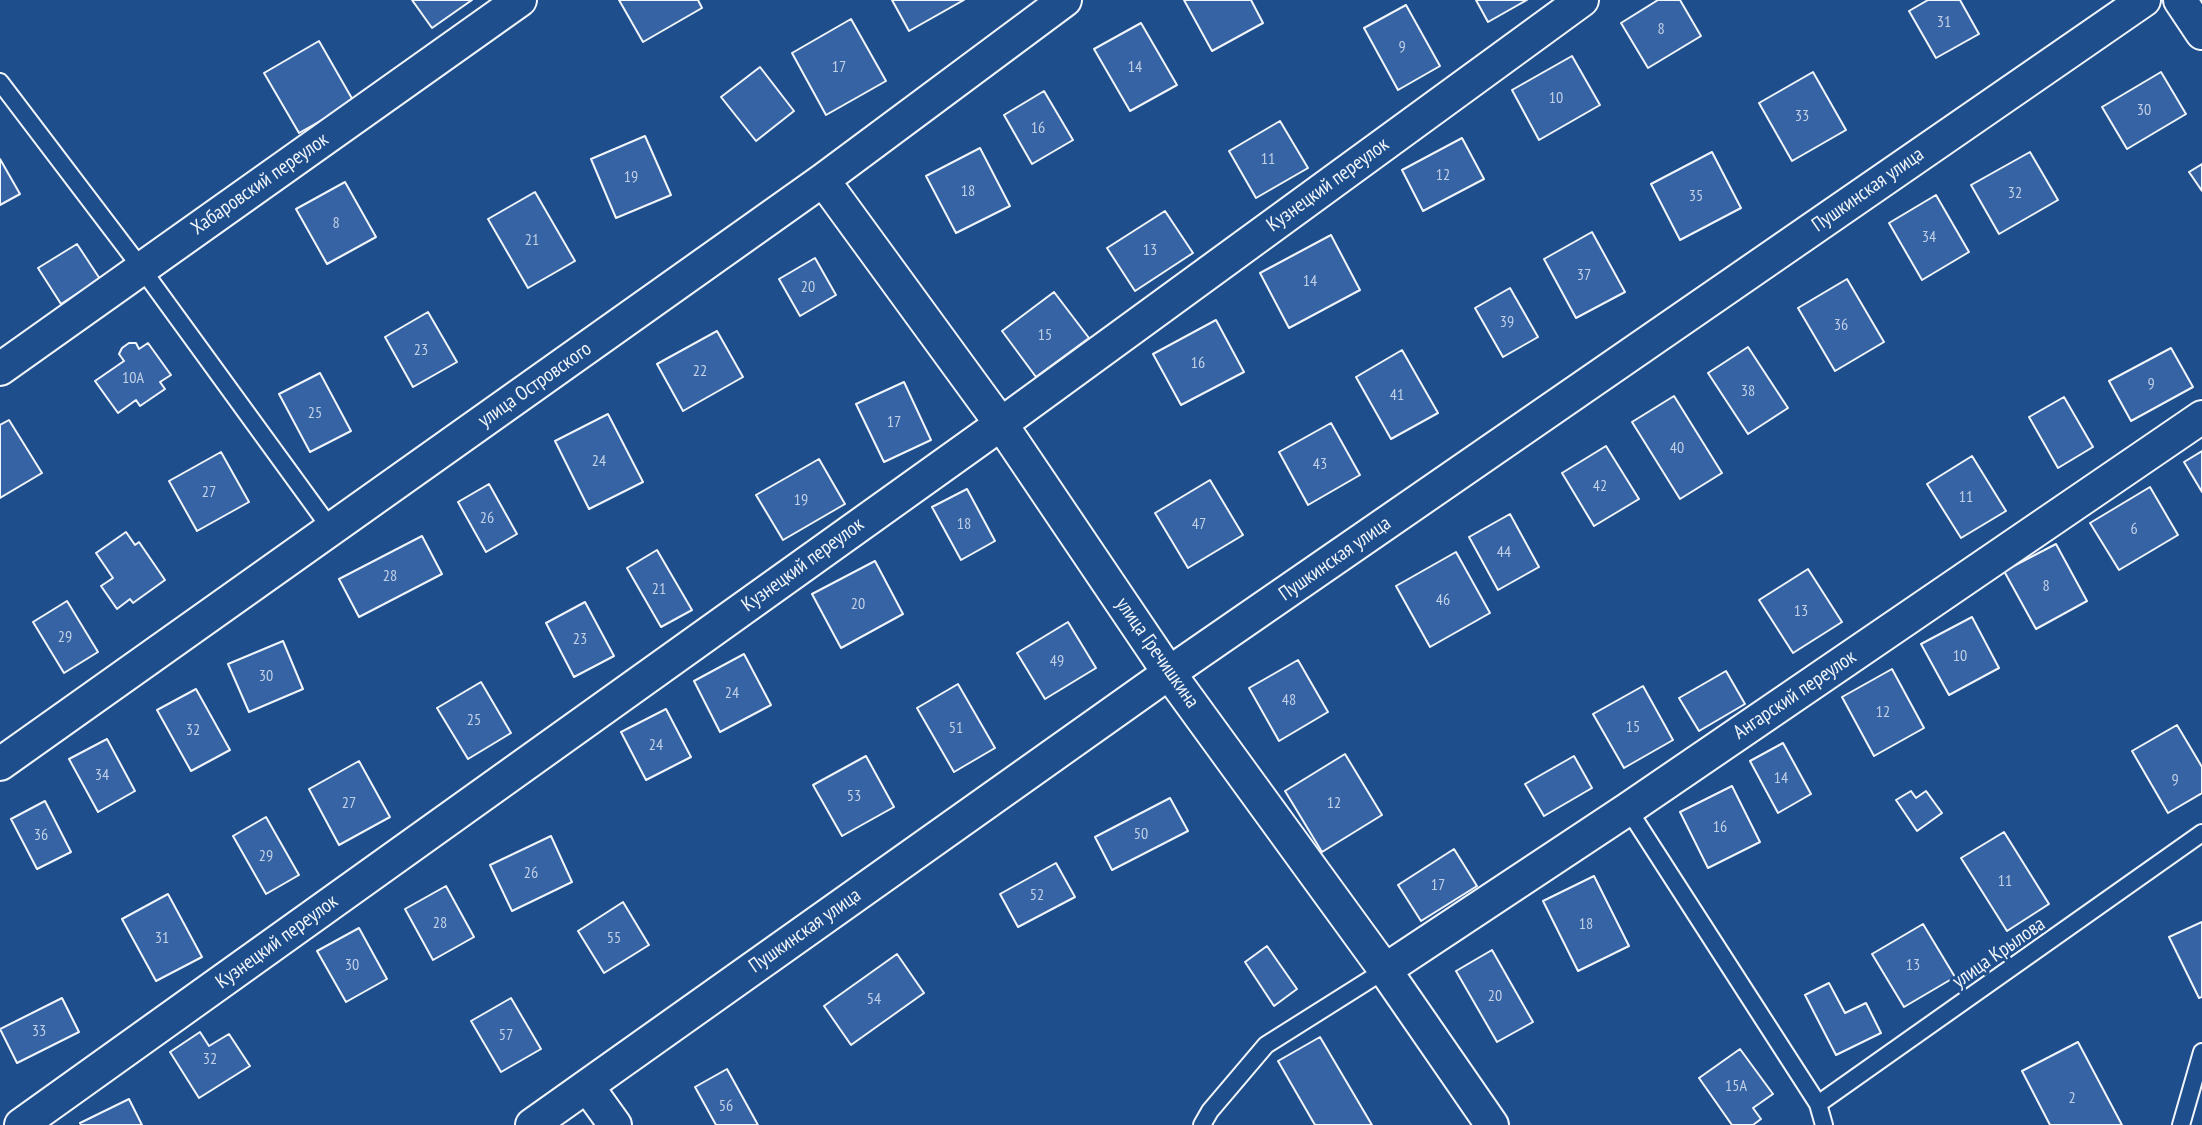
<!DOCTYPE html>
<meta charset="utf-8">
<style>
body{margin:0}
canvas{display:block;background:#1f4e8c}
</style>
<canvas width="2202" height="1125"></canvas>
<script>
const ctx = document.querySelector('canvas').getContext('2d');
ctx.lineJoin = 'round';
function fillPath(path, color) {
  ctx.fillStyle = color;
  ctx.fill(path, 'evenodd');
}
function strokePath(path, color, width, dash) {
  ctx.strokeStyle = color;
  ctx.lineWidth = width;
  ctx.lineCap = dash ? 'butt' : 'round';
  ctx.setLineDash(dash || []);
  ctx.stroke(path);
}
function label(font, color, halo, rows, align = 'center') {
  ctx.font = font + ' "PT Sans Narrow",sans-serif';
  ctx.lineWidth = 6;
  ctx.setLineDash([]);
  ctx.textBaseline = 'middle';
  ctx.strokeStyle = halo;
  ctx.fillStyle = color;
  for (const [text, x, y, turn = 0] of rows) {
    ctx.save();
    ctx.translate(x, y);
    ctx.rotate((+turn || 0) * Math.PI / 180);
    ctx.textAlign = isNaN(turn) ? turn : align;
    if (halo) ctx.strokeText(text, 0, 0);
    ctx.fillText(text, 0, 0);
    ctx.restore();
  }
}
const building = new Path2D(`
 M412,0H472L432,28Z
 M619,0H698L702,8L643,42Z
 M892,0H964L909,31Z
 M1184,0H1251L1263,23L1212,51Z
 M1476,0H1527L1488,22Z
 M1658,0H1680L1701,36L1648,68L1621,23Z
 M1928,0H1960L1979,34L1936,58L1909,11Z
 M1406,5L1440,66L1398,90L1364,28Z
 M851,19L886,81L826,115L792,53Z
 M1141,23L1177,85L1130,111L1094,49Z
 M319,41L354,102L299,133L264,73Z
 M1572,56L1600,105L1539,140L1512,90Z
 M760,67L794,111L756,141L721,97Z
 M1813,72L1846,130L1792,161L1759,103Z
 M2161,72L2186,114L2127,149L2102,107Z
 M1044,91L1073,140L1032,164L1004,115Z
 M1280,121L1308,168L1256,198L1229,151Z
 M645,136L671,195L616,218L591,159Z
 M1462,138L1484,179L1423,211L1402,170Z
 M980,148L1010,206L956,233L926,176Z
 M1712,152L1741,208L1680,240L1651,184Z
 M2030,152L2058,200L1999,234L1971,185Z
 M0,159L20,194L0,205Z
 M2202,164V191L2189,172Z
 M345,182L376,237L327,264L296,209Z
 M535,192L575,261L528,288L488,219Z
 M1936,195L1969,252L1922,280L1889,223Z
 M1165,211L1193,253L1135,291L1107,248Z
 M1592,232L1625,292L1576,318L1544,259Z
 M1331,235L1360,290L1289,328L1260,273Z
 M77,244L100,279L61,304L38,268Z
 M815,258L836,295L800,316L779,279Z
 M1847,279L1884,342L1835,371L1798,308Z
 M1510,288L1538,337L1503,357L1475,308Z
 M1054,292L1089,338L1036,377L1002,331Z
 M428,312L457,362L413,387L385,337Z
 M1216,320L1244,372L1181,405L1153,354Z
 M717,331L743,377L683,411L657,364Z
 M129,343H136L139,349L148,343L171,375L160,382L165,389L140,406L136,400L118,413L95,381L124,361L119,354L122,348Z
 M1748,347L1788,408L1748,434L1708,373Z
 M2171,348L2193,387L2131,421L2109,381Z
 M1402,350L1438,413L1391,439L1356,377Z
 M320,373L351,431L310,452L279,394Z
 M904,382L931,440L884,462L856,404Z
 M1674,396L1722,473L1680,499L1632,422Z
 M2064,397L2093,447L2058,468L2029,417Z
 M608,414L643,482L589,509L555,441Z
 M9,420L42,473L0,498V425Z
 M1331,423L1360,475L1308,505L1279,452Z
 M1606,446L1639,499L1594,526L1562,473Z
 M2202,451V492L2184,462Z
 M221,452L249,502L197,531L169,481Z
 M1972,456L2006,511L1961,538L1927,484Z
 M819,459L845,504L783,540L756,495Z
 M1210,480L1243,535L1188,568L1155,513Z
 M489,484L517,534L486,552L458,502Z
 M2150,487L2178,535L2119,570L2090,523Z
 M967,489L995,541L961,560L932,507Z
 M1510,514L1539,567L1498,590L1469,537Z
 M126,532L135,545L139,542L165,580L133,603L130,599L117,609L101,586L113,578L96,553Z
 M422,536L442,574L359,617L339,579Z
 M2056,544L2087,601L2036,629L2004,571Z
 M657,550L692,610L661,627L627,568Z
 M1456,552L1490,613L1430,647L1396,586Z
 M875,561L903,614L841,648L812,594Z
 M1808,569L1842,622L1793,653L1759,600Z
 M67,601L98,652L64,673L33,622Z
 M585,602L614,656L574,677L546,623Z
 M1972,617L1999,668L1949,695L1921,644Z
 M1068,622L1096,668L1045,699L1017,653Z
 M283,641L303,689L249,712L228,664Z
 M744,654L771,705L720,732L694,681Z
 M1298,660L1328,712L1279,741L1249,688Z
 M1892,669L1924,728L1874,756L1842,697Z
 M1726,671L1745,704L1699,731L1679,698Z
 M481,682L511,733L468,759L437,708Z
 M958,684L995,748L954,772L917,708Z
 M1643,686L1673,740L1624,768L1593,714Z
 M196,689L230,750L191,771L157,710Z
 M666,709L691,757L646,780L621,732Z
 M2177,725L2202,767V793L2168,813L2132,751Z
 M107,739L135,791L98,812L69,759Z
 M1783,743L1811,794L1778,813L1750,761Z
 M1345,754L1382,815L1322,852L1285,791Z
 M866,756L894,807L842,836L813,785Z
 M1574,756L1592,788L1544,816L1525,784Z
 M359,761L390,817L339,845L309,789Z
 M1732,786L1760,842L1708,868L1680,812Z
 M1911,791L1916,798L1926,791L1942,813L1917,831L1896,800Z
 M1170,798L1188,831L1112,870L1095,837Z
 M45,801L71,852L37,869L11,819Z
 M266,817L299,875L266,894L233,836Z
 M2004,832L2049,904L2007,931L1961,858Z
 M551,836L572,882L512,911L490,865Z
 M1454,849L1477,886L1421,921L1398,885Z
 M1056,863L1075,897L1018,927L1000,894Z
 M1594,876L1629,946L1578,971L1543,901Z
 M446,886L474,937L433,960L405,909Z
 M168,894L202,957L156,981L122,919Z
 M623,902L649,945L604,973L578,931Z
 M2202,922V997L2199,998L2169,937Z
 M1923,924L1955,977L1904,1007L1872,954Z
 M359,928L387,979L346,1002L317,951Z
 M1267,946L1297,989L1274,1006L1245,962Z
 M1492,950L1533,1022L1497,1042L1456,971Z
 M897,954L924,993L851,1045L824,1006Z
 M1829,983L1845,1013L1866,1003L1881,1033L1836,1055L1805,995Z
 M62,998L79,1032L17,1063L0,1029Z
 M511,998L541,1049L501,1072L471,1021Z
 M200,1032L209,1046L229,1034L250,1066L199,1098L170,1052Z
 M1320,1037L1372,1125H1315L1278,1061Z
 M2078,1042L2122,1125H2050L2022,1071Z
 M1740,1049L1773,1094L1753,1108L1761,1119L1753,1125H1732L1699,1078Z
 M727,1069L758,1125H716L695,1087Z
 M129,1099L142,1125H81L80,1123Z`);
fillPath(building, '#3563a3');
strokePath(building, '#f2f6ff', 2);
const service = new Path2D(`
 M0,82L142,269L331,529
 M1628,809L1818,1104L1824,1125
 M1818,1104L2202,833
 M1202,1125L1210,1111L1266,1045L1385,970
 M2181,1125L2202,1052`);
const minor = new Path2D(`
 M2180,0L2202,33
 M823,180L1001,424L1169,673L1385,970L1492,1125
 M0,369L520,0
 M0,764L823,180L1065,0
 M1385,970L1628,809L2202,417
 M587,1086L615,1125
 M21,1125L1001,424L1582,0
 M532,1125L1169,673L2144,0`);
strokePath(service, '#f2f6ff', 20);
strokePath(minor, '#f2f6ff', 36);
strokePath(service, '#1f4e8c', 16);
strokePath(minor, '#1f4e8c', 32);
label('16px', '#c3d1e8', null, [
 ["31",1944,22],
 ["8",1661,29],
 ["9",1402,47],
 ["17",839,67],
 ["14",1135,67],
 ["10",1556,98],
 ["30",2144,110],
 ["33",1802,116],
 ["16",1038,128],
 ["11",1268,159],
 ["12",1443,175],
 ["19",631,177],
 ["18",968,191],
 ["32",2015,193],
 ["35",1696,196],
 ["8",336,223],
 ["34",1929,237],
 ["21",532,240],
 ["13",1150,250],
 ["37",1584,275],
 ["14",1310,281],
 ["20",808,287],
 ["39",1507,322],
 ["36",1841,325],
 ["15",1045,335],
 ["23",421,350],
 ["16",1198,363],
 ["22",700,371],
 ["10А",133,378],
 ["9",2151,384],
 ["38",1748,391],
 ["41",1397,395],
 ["25",315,413],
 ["17",894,422],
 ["40",1677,448],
 ["24",599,461],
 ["43",1320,464],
 ["42",1600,486],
 ["27",209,492],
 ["11",1966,497],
 ["19",801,500],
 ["26",487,518],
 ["18",964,524],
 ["47",1199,524],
 ["6",2134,529],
 ["44",1504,552],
 ["28",390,576],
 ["8",2046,586],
 ["21",659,589],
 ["46",1443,600],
 ["20",858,604],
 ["13",1801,611],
 ["29",65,637],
 ["23",580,639],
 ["10",1960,656],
 ["49",1057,661],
 ["30",266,676],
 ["24",732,693],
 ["48",1289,700],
 ["12",1883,712],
 ["25",474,720],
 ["15",1633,727],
 ["51",956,728],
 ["32",193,730],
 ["24",656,745],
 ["34",102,775],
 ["14",1781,778],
 ["9",2175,780],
 ["53",854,796],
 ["27",349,803],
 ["12",1334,803],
 ["16",1720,827],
 ["50",1141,834],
 ["36",41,835],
 ["29",266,856],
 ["26",531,873],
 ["11",2005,881],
 ["17",1438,885],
 ["52",1037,895],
 ["28",440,923],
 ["18",1586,924],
 ["31",162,938],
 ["55",614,938],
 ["30",352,965],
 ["13",1913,965],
 ["20",1495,996],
 ["54",874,999],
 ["33",39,1031],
 ["57",506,1035],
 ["32",210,1059],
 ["15А",1736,1086],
 ["2",2072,1098],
 ["56",726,1106]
]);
label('20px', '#f2f6ff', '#1f4e8c', [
 ["Хабаровский переулок",260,184,-35],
 ["Кузнецкий переулок",1328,185,-36],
 ["Пушкинская улица",1868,190,-35],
 ["улица Островского",535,385,-35],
 ["Пушкинская улица",1335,559,-35],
 ["Кузнецкий переулок",803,565,-36],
 ["улица Гречишкина",1157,653,55],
 ["Ангарский переулок",1795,695,-34],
 ["Пушкинская улица",805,931,-35],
 ["Кузнецкий переулок",277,942,-36],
 ["улица Крылова",1999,953,-35]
]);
</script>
